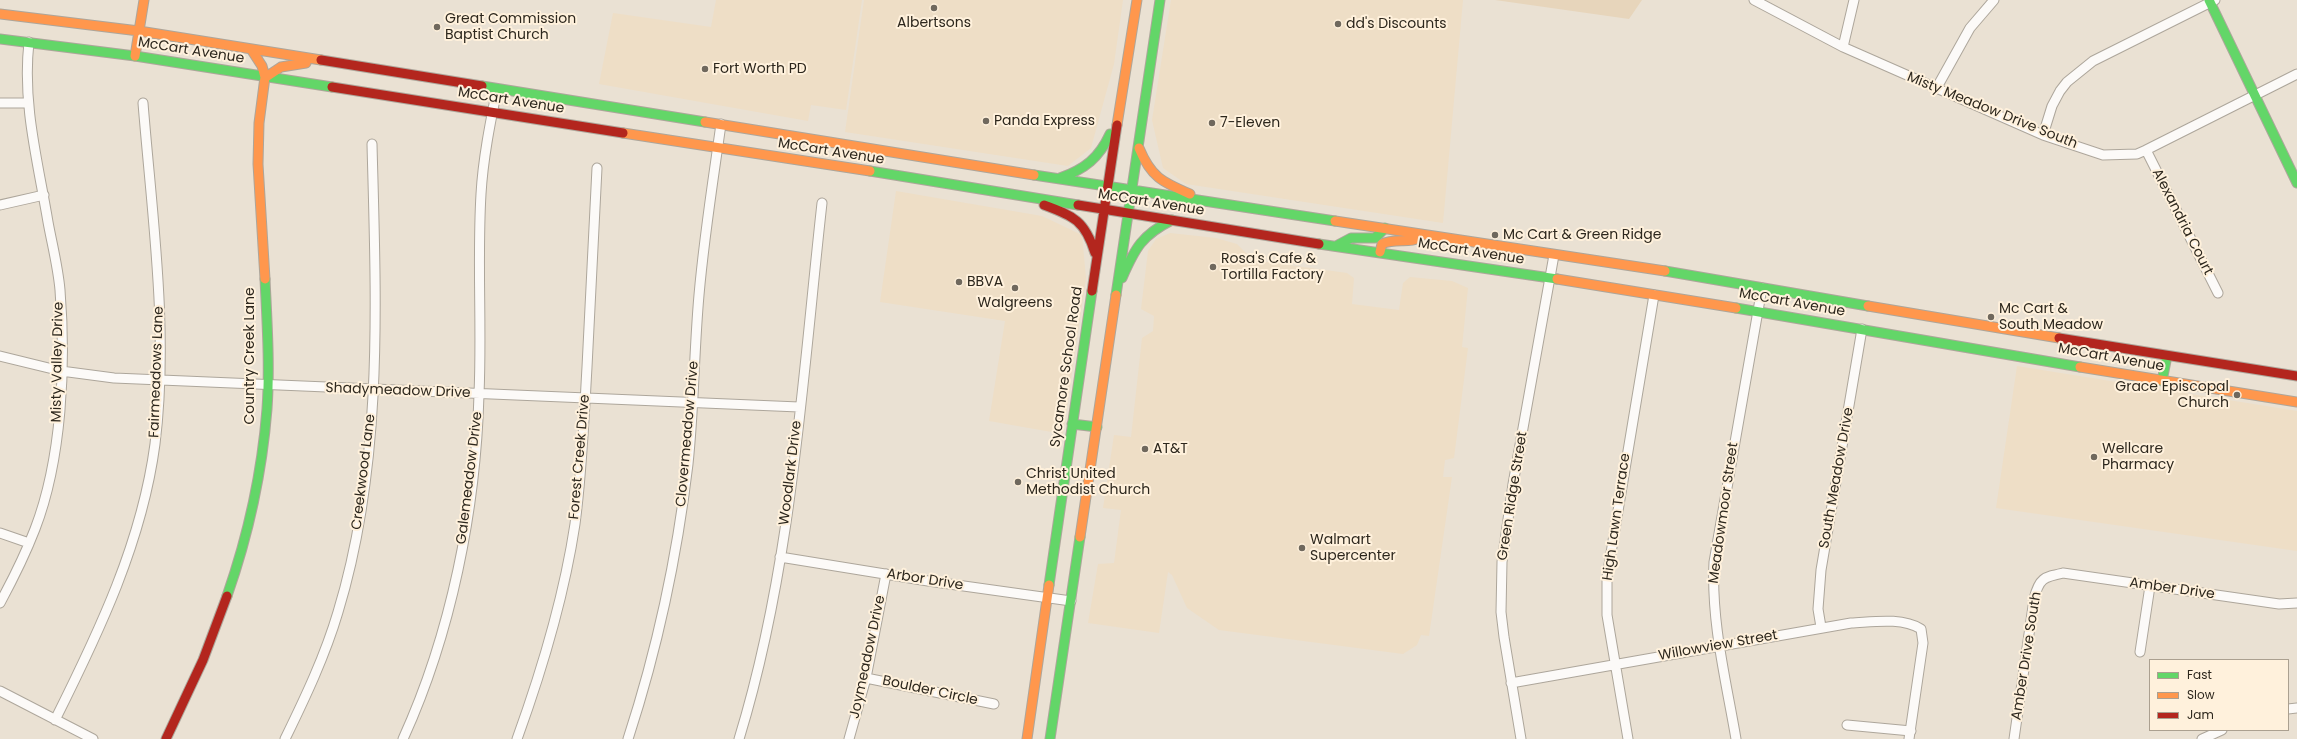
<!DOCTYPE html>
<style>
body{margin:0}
#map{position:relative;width:2297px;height:739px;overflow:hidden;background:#eae1d3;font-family:Poppins,sans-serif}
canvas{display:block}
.legend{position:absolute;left:2149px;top:659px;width:140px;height:72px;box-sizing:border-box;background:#fff1dc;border:1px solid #aba090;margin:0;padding:5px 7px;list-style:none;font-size:12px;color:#2d271d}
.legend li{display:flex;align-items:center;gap:8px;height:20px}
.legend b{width:20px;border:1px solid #aba090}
</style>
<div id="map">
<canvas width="2297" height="739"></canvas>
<ul class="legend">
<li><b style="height:5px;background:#63d668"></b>Fast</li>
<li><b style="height:5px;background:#ff974d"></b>Slow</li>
<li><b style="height:5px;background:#b3261e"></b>Jam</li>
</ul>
</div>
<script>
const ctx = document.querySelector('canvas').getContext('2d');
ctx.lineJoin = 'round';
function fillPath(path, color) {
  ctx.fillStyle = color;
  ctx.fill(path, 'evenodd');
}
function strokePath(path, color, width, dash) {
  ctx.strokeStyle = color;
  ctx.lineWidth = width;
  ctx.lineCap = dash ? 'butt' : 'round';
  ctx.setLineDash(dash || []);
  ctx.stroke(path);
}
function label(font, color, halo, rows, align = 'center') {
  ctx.font = font + ' Poppins,sans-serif';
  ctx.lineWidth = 4;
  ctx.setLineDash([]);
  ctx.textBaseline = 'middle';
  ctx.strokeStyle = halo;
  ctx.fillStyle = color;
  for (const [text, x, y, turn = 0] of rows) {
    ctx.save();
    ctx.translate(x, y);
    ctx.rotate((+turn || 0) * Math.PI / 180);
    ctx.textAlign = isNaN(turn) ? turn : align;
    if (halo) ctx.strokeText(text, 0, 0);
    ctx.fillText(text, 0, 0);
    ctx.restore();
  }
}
fillPath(new Path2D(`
 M716,0H862L846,110L811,105L808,121L599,84L613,13L711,27Z
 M864,0H1123L1114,64L1091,148L1068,166L845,132Z
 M1171,0H1463L1443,223L1186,184L1163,168L1152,120Z
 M896,191L1042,216L1082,235L1086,278L1063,434L989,421L1005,321L880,302Z
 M1170,233L1216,238L1237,244L1253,260L1347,273L1354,278L1352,304L1399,310L1403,283L1410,277L1452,281L1468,288L1462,347L1468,348L1454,458L1445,460L1443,477H1452L1429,636L1421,635L1417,645L1403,654L1219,630L1187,608L1172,575L1168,572L1159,633L1088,623L1098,564L1114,563L1121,510L1103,508L1114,435L1131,437L1142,338L1153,331L1154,316L1141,309L1148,251L1156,239Z
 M2017,366L2297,411V551L1996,508Z`), '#eedec6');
fillPath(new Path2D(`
 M1495,0H1642L1629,19Z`), '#e7d5bb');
const street = new Path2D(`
 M1754,0L1843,47L2043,135L2103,155L2137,154L2146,150L2297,74
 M1843,47L1854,0
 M1936,89L1970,28L1994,0
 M0,103H27
 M2043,135L2052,106L2060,91L2067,82L2093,61L2215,0
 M2146,150L2218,293
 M0,205L44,195
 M0,356L61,371L114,378L799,407
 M0,533L29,543
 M780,557L928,581L1071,601
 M0,603C13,579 25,555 35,529C62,459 66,365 60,290C58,267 52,244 48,222C38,162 22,104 29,42
 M1821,627L1818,609L1821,570L1862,329
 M2140,652L2150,586
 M866,678L994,704
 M1511,683L1851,623C1873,622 1901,617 1921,629L1923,643L1909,739
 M0,691L93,739
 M2288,709L2297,708
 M55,720C99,632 142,542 155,444C169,331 152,216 143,103
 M1847,725L1911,731
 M285,739C305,698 325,656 338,612C384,461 376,300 372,144
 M403,739C451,634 476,509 479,394C482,327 477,261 481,194C483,159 490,124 497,89
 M517,739C542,670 564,597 575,524C582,472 584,419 587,367C590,301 594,234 597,168
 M628,739C657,650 677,557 688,464C694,408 694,351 699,295C704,237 713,181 721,124
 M739,739C792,566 802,382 822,203
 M849,739L866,678L886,574
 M1521,739L1504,637L1501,612L1502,562L1513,484L1554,255
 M1628,739L1607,615V577L1654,295
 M1736,739C1726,680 1711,622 1714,562L1762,288
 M2014,739L2034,599C2039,578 2044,577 2063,573L2279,604L2297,603
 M2202,739L2222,730`);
const fast = new Path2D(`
 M2209,0L2297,183
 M0,39L135,56L332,87
 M482,86L705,122
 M870,171L1078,205
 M1034,175L1335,221
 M1060,178C1085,169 1099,158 1110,134
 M1319,244L1557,279
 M1336,246L1351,238H1375L1385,228
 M1665,271L1868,306
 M1122,278C1135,248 1142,235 1172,220
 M1116,295L1160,0
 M1736,308L2080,367
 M2162,381L2167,356
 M1072,424L1097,427
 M1049,585L1092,291
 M227,596C248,536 262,473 267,409C270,366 267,322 265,279
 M1050,739L1080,537`);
const slow = new Path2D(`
 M0,14L139,31L321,60
 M251,49L262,66L265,77L259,123L258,164L265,279
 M135,56L144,0
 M266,77L281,67L306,63
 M705,122L1034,175
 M1117,125L1137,0
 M623,133L870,171
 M1139,148C1151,177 1162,182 1190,194
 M1335,221L1665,271
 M1380,252L1382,244C1393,238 1410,243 1416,239
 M1557,279L1736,308
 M1868,306L2059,338
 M2080,367L2297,402
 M1080,537L1116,295
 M1027,739L1049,585`);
const jam = new Path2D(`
 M321,60L482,86
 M332,87L623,133
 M1044,205C1074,216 1085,221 1095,253
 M1078,205L1319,244
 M1092,291L1117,125
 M2059,338L2297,376
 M166,739L203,660L227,596`);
strokePath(street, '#ada69b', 11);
strokePath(fast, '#ada69b', 11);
strokePath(slow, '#ada69b', 11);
strokePath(jam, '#ada69b', 11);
strokePath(street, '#fcfaf8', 9);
strokePath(fast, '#63d668', 9);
strokePath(slow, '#ff974d', 9);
strokePath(jam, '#b3261e', 9);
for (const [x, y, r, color] of [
 [934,8,4,"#6f685d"],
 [1338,24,4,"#6f685d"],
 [437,27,4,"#6f685d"],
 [705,69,4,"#6f685d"],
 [986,121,4,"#6f685d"],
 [1212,123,4,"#6f685d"],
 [1495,235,4,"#6f685d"],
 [1213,267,4,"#6f685d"],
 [959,282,4,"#6f685d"],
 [1015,288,4,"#6f685d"],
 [1991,317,4,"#6f685d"],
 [2237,395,4,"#6f685d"],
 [1145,449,4,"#6f685d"],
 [2094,457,4,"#6f685d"],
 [1018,482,4,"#6f685d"],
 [1302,548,4,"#6f685d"]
]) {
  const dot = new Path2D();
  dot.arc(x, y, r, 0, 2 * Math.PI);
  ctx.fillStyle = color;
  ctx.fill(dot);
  strokePath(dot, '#fff1dc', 1.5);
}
label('14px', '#2d271d', '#fff1dc', [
 ["Great Commission",445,19],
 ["Baptist Church",445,35],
 ["Albertsons",934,23,"center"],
 ["dd's Discounts",1346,24],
 ["Fort Worth PD",713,69],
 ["Panda Express",994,121],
 ["7-Eleven",1220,123],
 ["Mc Cart & Green Ridge",1503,235],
 ["Rosa's Cafe &",1221,259],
 ["Tortilla Factory",1221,275],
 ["BBVA",967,282],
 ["Walgreens",1015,303,"center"],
 ["Mc Cart &",1999,309],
 ["South Meadow",1999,325],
 ["Grace Episcopal",2229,387,"right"],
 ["Church",2229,403,"right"],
 ["AT&T",1153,449],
 ["Wellcare",2102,449],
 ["Pharmacy",2102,465],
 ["Christ United",1026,474],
 ["Methodist Church",1026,490],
 ["Walmart",1310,540],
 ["Supercenter",1310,556]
], 'left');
label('14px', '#2d271d', '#fff1dc', [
 ["McCart Avenue",191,51,9],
 ["McCart Avenue",511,101,9],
 ["Misty Meadow Drive South",1992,111,22],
 ["McCart Avenue",831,152,9],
 ["McCart Avenue",1151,203,9],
 ["Alexandria Court",2182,222,63],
 ["McCart Avenue",1471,252,9],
 ["McCart Avenue",1792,303,10],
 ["Country Creek Lane",250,356,-90],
 ["McCart Avenue",2111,358,10],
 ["Misty Valley Drive",58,362,-89],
 ["Sycamore School Road",1067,367,-82],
 ["Fairmeadows Lane",157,372,-88],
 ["Shadymeadow Drive",398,391,2],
 ["Clovermeadow Drive",688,434,-85],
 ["Forest Creek Drive",580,457,-85],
 ["Creekwood Lane",364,472,-83],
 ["Woodlark Drive",791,473,-83],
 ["Galemeadow Drive",470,478,-83],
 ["South Meadow Drive",1837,478,-80],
 ["Green Ridge Street",1513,496,-81],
 ["Meadowmoor Street",1724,513,-82],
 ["High Lawn Terrace",1617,517,-82],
 ["Arbor Drive",925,580,9],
 ["Amber Drive",2172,589,8],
 ["Willowview Street",1718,646,-10],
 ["Amber Drive South",2027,656,-81],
 ["Joymeadow Drive",868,657,-78],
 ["Boulder Circle",930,691,12]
]);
</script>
